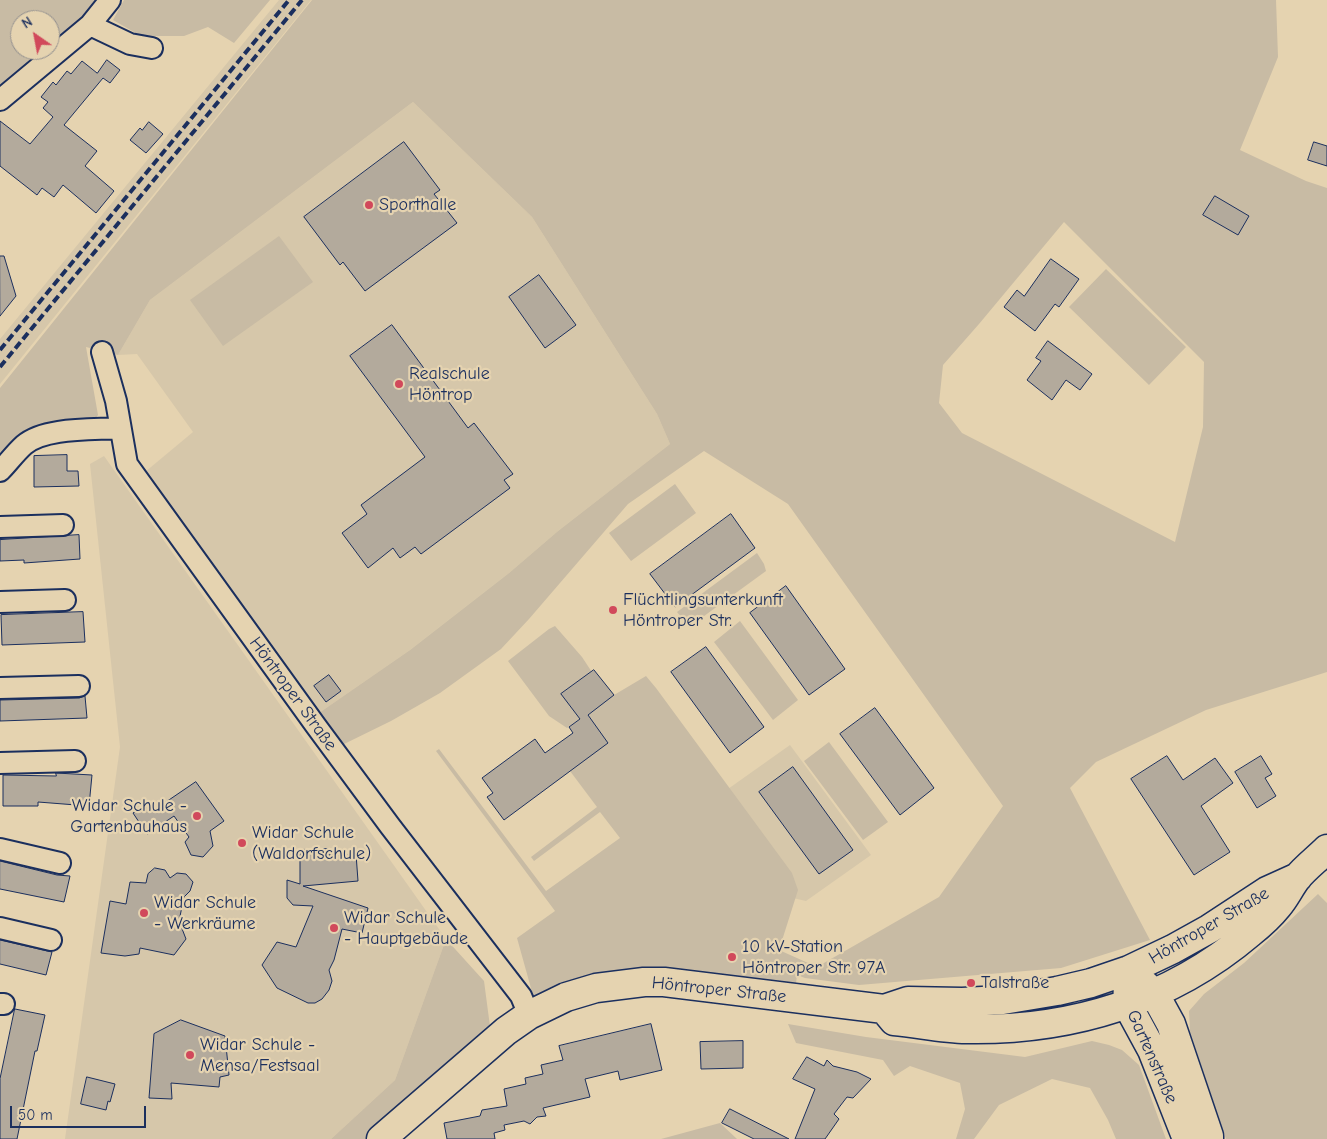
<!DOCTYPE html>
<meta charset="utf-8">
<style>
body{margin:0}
#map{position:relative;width:1327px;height:1139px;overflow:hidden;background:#e5d3b0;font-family:"Comic Neue",sans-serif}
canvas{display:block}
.north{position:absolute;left:10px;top:10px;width:50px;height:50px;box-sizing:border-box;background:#e5d3b0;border:1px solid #94918f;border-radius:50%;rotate:327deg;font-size:14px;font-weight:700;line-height:20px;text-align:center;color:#1b2f5e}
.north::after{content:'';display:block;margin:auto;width:18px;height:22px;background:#d1495b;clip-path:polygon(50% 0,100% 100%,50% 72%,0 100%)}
.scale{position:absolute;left:10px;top:1106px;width:136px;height:22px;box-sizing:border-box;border:2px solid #1b2f5e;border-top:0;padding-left:6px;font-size:15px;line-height:18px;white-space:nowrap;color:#1b2f5e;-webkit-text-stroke:4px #e5d3b0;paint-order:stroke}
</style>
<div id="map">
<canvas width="1327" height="1139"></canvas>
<div class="north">N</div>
<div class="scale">50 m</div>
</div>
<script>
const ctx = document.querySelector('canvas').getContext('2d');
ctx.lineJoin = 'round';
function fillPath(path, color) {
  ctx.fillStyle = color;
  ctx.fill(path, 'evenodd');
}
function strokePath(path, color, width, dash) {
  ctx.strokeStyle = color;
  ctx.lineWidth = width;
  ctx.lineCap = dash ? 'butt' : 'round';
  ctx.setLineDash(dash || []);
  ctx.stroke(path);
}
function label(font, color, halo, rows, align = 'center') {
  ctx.font = font + ' "Comic Neue",sans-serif';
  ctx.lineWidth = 4.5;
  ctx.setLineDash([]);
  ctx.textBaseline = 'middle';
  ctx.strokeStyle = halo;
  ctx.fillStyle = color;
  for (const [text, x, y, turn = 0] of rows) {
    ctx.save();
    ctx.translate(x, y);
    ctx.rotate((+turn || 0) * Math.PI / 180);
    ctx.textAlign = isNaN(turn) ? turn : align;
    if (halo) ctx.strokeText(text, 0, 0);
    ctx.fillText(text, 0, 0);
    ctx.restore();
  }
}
fillPath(new Path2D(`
 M279,0H311L0,384V339Z
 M413,102L532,217L657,414L670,444L558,531L509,573L410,650L316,715L145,472L193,432L137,354L118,355L150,300Z
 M104,456L446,939L395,1080L331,1139H65L120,747L90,464Z
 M790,745L871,855L806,901L793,898L680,823Z`), '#d6c7aa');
fillPath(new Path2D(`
 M0,0H102L95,12L59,35L50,43V20H20V50H41L0,85Z
 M124,0H270L234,43L208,27L184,36H141L113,20Z
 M312,0H1276L1278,57L1240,150L1306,181L1327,188V672L1206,710L1096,762L1070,788L1150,940L1061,968L859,985L805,978L797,975L795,992L667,975L534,999L517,938L555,911L436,751L439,749L546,891L620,838L600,812L534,861L531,857L597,807L561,759L587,714L567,728L549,716L508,661L549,629L555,626L582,657L609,698L646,676L656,688L792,873L798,890L779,950L817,967L939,897L1003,806L788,504L704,451L628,504L529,619L501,649L440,693L391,721L340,746L316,715L410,650L509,573L558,531L670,444L657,414L532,217L413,102L150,300L118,355L86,347L98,415L92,423L29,429L0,460V388ZM1064,222L1204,362L1203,427L1175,542L962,433L939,403L943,365L979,324Z
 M279,236L313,282L223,346L190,300Z
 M1106,269L1186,347L1149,385L1069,307Z
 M675,484L696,513L631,561L609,533Z
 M757,553L764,564L766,571L689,627L677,612Z
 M740,621L798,700L773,720L714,642Z
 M829,742L888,822L863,840L804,761Z
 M1318,894L1327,903V1139H1226L1190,1032L1189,1011L1204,994L1244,963Z
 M446,939L484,981L491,1034L365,1139H331L395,1080Z
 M788,1024L866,1037L1025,1057L1092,1041L1109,1045L1122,1050L1139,1065L1166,1139H1116L1108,1120L1090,1088L1052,1079L999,1105L974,1139H956L965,1109L960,1083L910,1066L894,1076L883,1060L796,1043Z
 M720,1123L737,1139H661Z`), '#c8bba4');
const building = new Path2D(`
 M107,60L120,70L110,83L103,78L64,125L97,151L85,166L114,191L96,213L63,185L54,197L42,188L37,195L0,166V121L30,144L53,117L43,108L48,102L41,97L53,82L56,85L67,71L71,74L82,61L97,73Z
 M149,122L163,134L146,153L130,140L140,128L142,130Z
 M404,142L440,190L434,194L457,223L365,291L343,262L340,265L304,217Z
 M1314,142L1327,146V166L1308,160Z
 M1215,196L1249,216L1238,235L1203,215Z
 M0,256H4L16,296L0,316Z
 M1051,259L1079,279L1059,307L1055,304L1035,331L1004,307L1017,290L1024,296Z
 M539,275L576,325L545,348L509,297Z
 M392,325L468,428L474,423L513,474L504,480L510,488L421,554L415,547L400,558L393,548L368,568L342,533L367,514L361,505L425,457L350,356Z
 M1048,341L1092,374L1080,390L1066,380L1052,400L1027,380L1041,361L1036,358Z
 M67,455V471H78L79,486L34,487V456Z
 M731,514L755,548L675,607L650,574Z
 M79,535L80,559L24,563V560L0,561V540Z
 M786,586L845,669L809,695L750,613Z
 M83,612L85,642L2,645L1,615Z
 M706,647L764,727L730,753L671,672Z
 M594,670L614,695L588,715L608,743L504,820L487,797L493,793L482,778L535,739L545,753L573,733L569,727L580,719L561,694Z
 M329,675L341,691L326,702L314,686Z
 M85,696L87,718L0,721V700L79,698Z
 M875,708L934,788L900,815L840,734Z
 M1167,756L1183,780L1215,758L1233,783L1201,806L1230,852L1194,875L1131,779Z
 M1261,756L1272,774L1265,778L1276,796L1257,808L1235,772Z
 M793,767L853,850L819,874L759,792Z
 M56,773L92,775L89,806L38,802V806H3V775L56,776Z
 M196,782L224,821L210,831L213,846L203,857L191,855L185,842L189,837L174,816L147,834L133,813L150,802L155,809Z
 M328,849L329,855L356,854L358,881L303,886L368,908L362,933L342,929L334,960L329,970L332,981L329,990L322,999L315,1003H308L277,988L262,965L277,942L296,947L313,906L293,905L287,898V880L300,884V850Z
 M0,861L57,875L70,876L64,902L0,889Z
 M155,868L165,870L170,878L177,873L186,874L193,882L190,891L184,897L179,921L186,939L174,955L140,948L139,954L125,956L101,953L110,901L126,904L130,882L146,883L148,874Z
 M0,940L52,952L46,975L0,964Z
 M15,1009L45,1015L37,1051H35L17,1139H0V1079Z
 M181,1020L225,1036L229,1075L220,1077L219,1087L171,1083L172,1099L149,1098L154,1034Z
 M651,1024L662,1070L620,1080L618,1071L585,1079L590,1097L543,1108L546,1116L537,1117L530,1124L524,1121L504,1125L505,1130L494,1133L495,1139H447L444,1123L480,1116L482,1110L507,1106L504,1089L526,1084L525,1078L543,1074L541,1065L563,1060L559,1046Z
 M743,1041V1068L701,1069L700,1042Z
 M807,1057L824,1066L827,1060L833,1066L857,1072L871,1079L853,1098L847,1097L834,1114L839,1119L825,1139H795L815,1089L793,1079Z
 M87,1077L115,1084L110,1102L108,1101L106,1110L81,1104Z
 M730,1109L789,1139H754L722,1123Z`);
fillPath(building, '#b3aa9c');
strokePath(building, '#1b2f5e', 1);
const street = new Path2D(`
 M90,25L130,44L152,48
 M0,100L90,25L110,0
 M102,352L116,401L127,464L316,726L390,826L521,996L529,1015
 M0,471C8,463 15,453 24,445C45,427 93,430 120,428
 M0,527L63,525
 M0,602L65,600
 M0,688L79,686
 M0,763L75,761
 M0,849L60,863
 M0,928L51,940
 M0,1004H4`);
const secondary = new Path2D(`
 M1142,982L1154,993L1171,1024L1209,1136V1139
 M1128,986L1127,1004L1152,1050L1187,1139
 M884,1009L894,1021C918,1023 942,1029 966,1029C1071,1031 1170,1001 1250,933C1260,925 1270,916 1278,906C1285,898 1290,887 1297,878C1305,868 1317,859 1327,849
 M381,1139L506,1031L529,1015L566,997L596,988L644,982H664L884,1009L908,1001L962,1002L1003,1000L1057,991L1091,983L1129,970L1173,949L1209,929L1267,891L1298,877`);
strokePath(street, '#1b2f5e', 24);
strokePath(secondary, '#1b2f5e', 31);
strokePath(street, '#e5d3b0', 20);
strokePath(secondary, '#e5d3b0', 28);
strokePath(new Path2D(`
 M0,350L289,0
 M0,367L302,0`), '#1b2f5e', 4, [8, 4]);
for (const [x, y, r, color] of [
 [369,205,5,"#d1495b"],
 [399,384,5,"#d1495b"],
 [613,610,5,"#d1495b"],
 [197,816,5,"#d1495b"],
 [242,843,5,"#d1495b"],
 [144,913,5,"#d1495b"],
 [334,928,5,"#d1495b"],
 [732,957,5,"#d1495b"],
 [971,983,5,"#d1495b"],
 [190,1055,5,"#d1495b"]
]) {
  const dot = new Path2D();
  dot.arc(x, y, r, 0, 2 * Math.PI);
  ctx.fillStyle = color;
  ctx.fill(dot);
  strokePath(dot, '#e5d3b0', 2);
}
label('18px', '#1b2f5e', '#e5d3b0', [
 ["Sporthalle",379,205],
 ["Realschule",409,374],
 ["Höntrop",409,395],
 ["Flüchtlingsunterkunft",623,600],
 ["Höntroper Str.",623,621],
 ["Widar Schule -",187,806,"right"],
 ["Gartenbauhaus",187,827,"right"],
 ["Widar Schule",252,833],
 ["(Waldorfschule)",252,854],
 ["Widar Schule",154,903],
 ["- Werkräume",154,924],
 ["Widar Schule",344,918],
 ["- Hauptgebäude",344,939],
 ["10 kV-Station",742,947],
 ["Höntroper Str. 97A",742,968],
 ["Talstraße",981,983],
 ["Widar Schule -",200,1045],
 ["Mensa/Festsaal",200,1066]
], 'left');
label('18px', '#1b2f5e', '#e5d3b0', [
 ["Höntroper Straße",293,694,54],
 ["Höntroper Straße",1209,926,-30],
 ["Höntroper Straße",719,990,6],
 ["Gartenstraße",1152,1057,66]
]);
</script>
